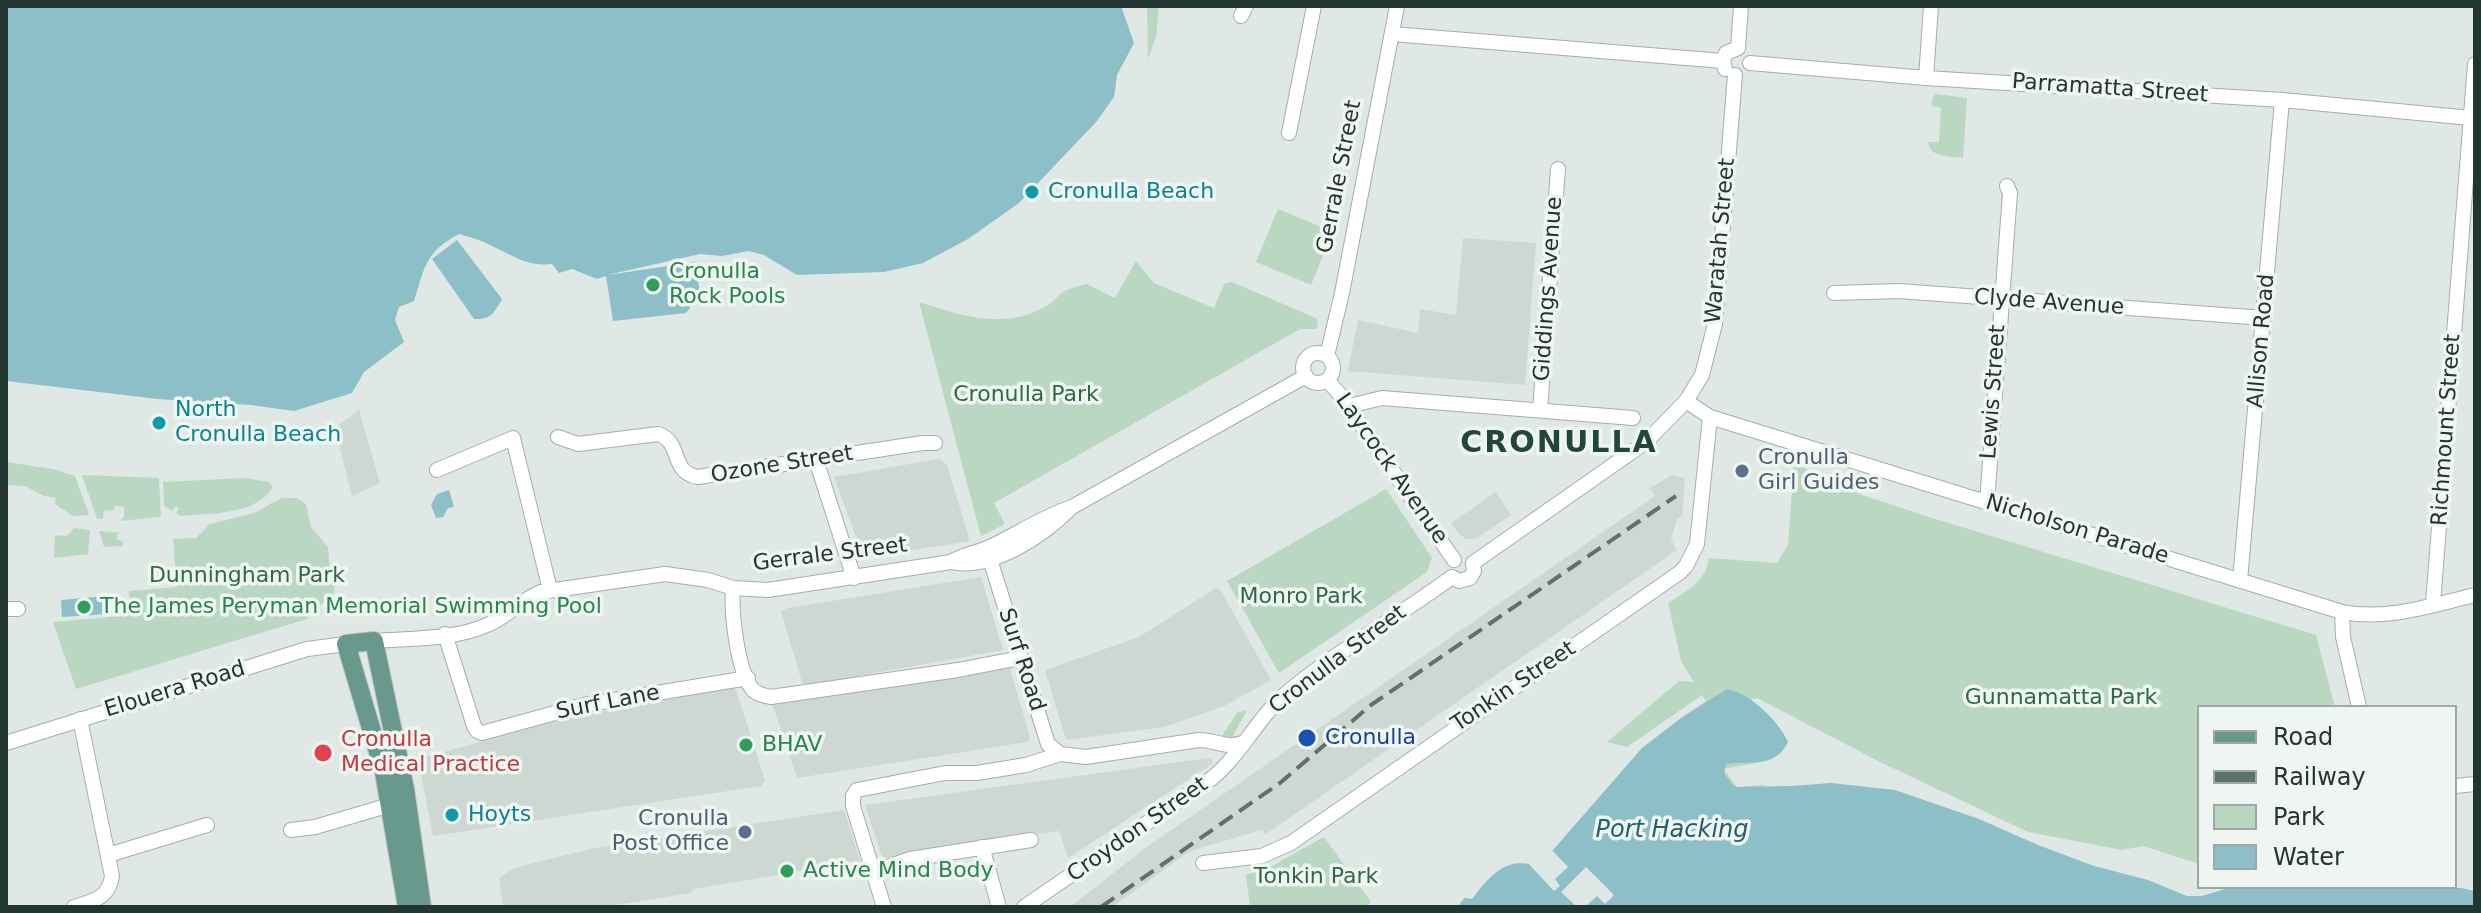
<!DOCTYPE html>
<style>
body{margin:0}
#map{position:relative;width:2481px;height:913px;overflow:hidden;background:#dfe8e4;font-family:"DejaVu Sans",sans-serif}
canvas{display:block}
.frame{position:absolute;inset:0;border:8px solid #223631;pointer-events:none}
.legend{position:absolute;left:2197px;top:705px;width:260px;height:184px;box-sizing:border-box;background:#eff6f2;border:2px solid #9da9a5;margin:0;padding:10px 14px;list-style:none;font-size:24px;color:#223631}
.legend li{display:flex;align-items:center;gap:16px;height:40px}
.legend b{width:40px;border:2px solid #9da9a5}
</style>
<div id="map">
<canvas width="2481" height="913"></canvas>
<div class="frame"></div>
<ul class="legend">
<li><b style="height:10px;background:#68998c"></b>Road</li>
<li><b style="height:10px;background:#5c726c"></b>Railway</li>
<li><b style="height:22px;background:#bad8c1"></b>Park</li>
<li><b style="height:22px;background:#8cbfc8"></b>Water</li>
</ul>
</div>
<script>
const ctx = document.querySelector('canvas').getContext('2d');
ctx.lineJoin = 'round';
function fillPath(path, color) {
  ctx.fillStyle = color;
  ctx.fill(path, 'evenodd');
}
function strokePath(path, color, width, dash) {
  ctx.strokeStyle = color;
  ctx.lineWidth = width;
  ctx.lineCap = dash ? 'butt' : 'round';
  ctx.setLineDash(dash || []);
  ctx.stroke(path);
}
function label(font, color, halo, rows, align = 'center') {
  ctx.font = font + ' "DejaVu Sans",sans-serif';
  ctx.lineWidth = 7;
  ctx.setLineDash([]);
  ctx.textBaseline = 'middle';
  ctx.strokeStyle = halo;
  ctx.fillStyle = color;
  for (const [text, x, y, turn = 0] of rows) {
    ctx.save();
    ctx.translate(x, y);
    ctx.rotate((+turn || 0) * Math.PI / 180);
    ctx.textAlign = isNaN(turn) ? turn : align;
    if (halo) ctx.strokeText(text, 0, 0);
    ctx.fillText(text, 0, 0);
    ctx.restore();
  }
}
fillPath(new Path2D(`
 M1463,238L1536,243L1525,385L1348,371L1358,320L1418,333L1420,309L1456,315Z
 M359,410L380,483L352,496L335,428Z
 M939,459L947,465L970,541L864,558L834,477Z
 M1672,475L1685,478L1682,516L1677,519L1671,539L1677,550L1266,834L1262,830L1190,851L1112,907H1070L1144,849L1655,496L1652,490L1645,491Z
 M1496,492L1511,515L1475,539H1466L1458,533L1451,523Z
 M981,577L1003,650L803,686L781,611L788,608Z
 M1216,588L1220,589L1271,680L1224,706L1165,727L1066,740L1045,670L1139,637Z
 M1009,665L1030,737L1027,742L797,778L772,703Z
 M735,687L765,780L761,786L433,836L418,759L567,718Z
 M1209,758L1213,760L1212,764L1068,858L1059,831L907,853L883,860L865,805Z
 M844,810L860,861L693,889L692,893L603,907H503L499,878L512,869L533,863L595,848Z`), '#cdd8d3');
fillPath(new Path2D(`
 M1147,6H1159L1156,37L1148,59Z
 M1936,94L1967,98L1963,158C1950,156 1930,158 1928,142H1939L1941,108L1932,106V98Z
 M1278,209L1333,232L1311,285L1256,262Z
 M1136,261L1154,283L1214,308L1224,284L1232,282L1318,319L1317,329H1300L994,503L1005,524L981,536L919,302C960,315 1002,330 1043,308C1051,305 1056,297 1063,292C1070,288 1079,286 1087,284L1115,298Z
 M6,462L53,469L75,476L89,515L73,516L55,504L56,498L44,496L25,486L6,485Z
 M1794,463L1859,494L1929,517L2316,635L2335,707H2199V864L2143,846L2122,850L2028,832L1880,762L1757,698L1749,700L1787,744L1771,760L1724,769L1737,787L1765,785L1759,807L1626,766L1681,718L1706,701L1702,695L1627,747L1607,742L1679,681L1694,682L1681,661L1668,603C1688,590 1706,582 1709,558L1777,563L1788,545Z
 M82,475L159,478L161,517L119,521L124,517V507L115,506L113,511L104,510L103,519H97Z
 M245,478L269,482L273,487C255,516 210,513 180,516L176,513L179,509L176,506L172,511L164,506L163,482Z
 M1386,489L1432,558L1427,572L1279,673L1227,581Z
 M282,498H296L306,504L311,527L328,547L330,571L335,585L333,597L317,607L307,619L76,689L53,622L131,615L129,591L177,587L173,539L196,538L210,524L254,513Z
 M74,528L90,530L88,554L54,558L55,535L67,536Z
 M99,531L123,533L117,534V540L122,541L123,546L104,547Z
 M1247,710L1232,738L1221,737L1237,713Z
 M1324,837L1371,902L1366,907H1250L1246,875L1270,867Z`), '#bad8c1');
fillPath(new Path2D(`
 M6,6H1121L1134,43L1117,75L1114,97L1097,121L1019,203L968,239L923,263L884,272L797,275L764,255L749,251L722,256L700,254L607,275L695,262L700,294L686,313L613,321L606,276L597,279L572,269L559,273L552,264C527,267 512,255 490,245C481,240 469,237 459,234C425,252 425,267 414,301L399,307L395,320L404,342L364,372L352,393L294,411L251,405L158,399L6,381Z
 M457,240L502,299C494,313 491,320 474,319L432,259Z
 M449,490L454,507L448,508L443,517L436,518L431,505L437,494Z
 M107,596L108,614L62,617L61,600Z
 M1727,689C1751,694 1778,720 1788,742C1776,768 1749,761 1726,764L1724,773L1732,784L1737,787L1791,786L1831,783L1895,790L1979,819L2038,845L2094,866L2148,880L2187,896H2202L2232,887L2461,888L2475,891V907H1458L1464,898L1472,899C1482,887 1493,870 1510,865C1525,860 1528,869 1546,858L1642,748L1681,718Z`), '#8cbfc8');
fillPath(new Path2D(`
 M1550,848L1568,867L1555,879L1560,886L1554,891L1526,861H1536Z
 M1586,867L1614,895L1605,904L1597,896L1585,907H1577L1561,892Z`), '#dfe8e4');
const minor = new Path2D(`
 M1241,16L1246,6
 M1392,34L1723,61
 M1738,48L1741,6
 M1750,63L1926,78L2282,100L2471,118
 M1725,69L1723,61L1726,53L1738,48
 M1926,78L1931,6
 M1289,133L1314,6
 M1834,293L1899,291L2264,318
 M1303 368a15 15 0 1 1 30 0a15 15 0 1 1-30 0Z
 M1327,356L1342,293L1397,6
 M1327,380L1342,397L1454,560
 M1686,401L1710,417L2342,612C2386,621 2432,605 2475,595
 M1349,406L1382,398L1633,418
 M1540,410L1558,169
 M558,437L578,444L658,434C683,442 669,472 698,477L923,443H935
 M816,460L854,578
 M437,470L513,438L550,590
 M1987,502L2010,193L2007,186
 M988,553L1048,744L1060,754
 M951,562C964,554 978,553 992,546C1019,533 1044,516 1072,507L1306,376
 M1473,563L1646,442L1686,401L1702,375L1715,324L1735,75
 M1452,577L1459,581L1470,578L1474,571L1473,563
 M2240,581L2282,100
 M733,588C731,611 737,672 753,690C759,695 764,696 771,697L958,670L1020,658
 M2433,604L2475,64
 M6,609H18
 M2342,612L2343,637L2359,707
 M445,634L474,726L477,731L482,733L584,705L748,678
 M374,641C410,638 454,640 487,625C507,617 521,600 541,592L665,574L708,580L733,588L768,590L951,562C992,571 1044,535 1072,507
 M6,743L307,649L346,644
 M2455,786L2475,784
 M291,830L315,827L390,805
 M982,847L999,907
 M108,855L207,825
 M1203,863L1262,856L1291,843L1679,573L1686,566L1697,544L1710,417
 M873,872L910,859L1031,840
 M74,907C93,901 109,898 112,876L80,719
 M884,907L853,806V796L857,790L945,773H977L1026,765L1060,754L1086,757L1199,740C1215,740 1227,749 1242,743
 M1024,907L1211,779C1242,754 1258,716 1289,691C1340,649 1399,616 1452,577`);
const major = new Path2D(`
 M407,907L384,772L346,644L374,641L405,789L422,907`);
strokePath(minor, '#a3afab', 16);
strokePath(major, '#bdc3c1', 20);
strokePath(minor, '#fff', 14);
strokePath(major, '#68998c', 18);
strokePath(new Path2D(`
 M1101,907L1280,783L1371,705L1676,496`), '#5c726c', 4, [16, 8]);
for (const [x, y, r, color] of [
 [1032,192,8,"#0f9aa8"],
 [653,285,8,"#2e9e5b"],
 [159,423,8,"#0f9aa8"],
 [1742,471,8,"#5c6f8a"],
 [84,607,8,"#2e9e5b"],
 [1307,738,10,"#1a4fb4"],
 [746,745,8,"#2e9e5b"],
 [323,753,10,"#e0444e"],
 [452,815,8,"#0f9aa8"],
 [745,832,8,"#5c6f8a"],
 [787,871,8,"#2e9e5b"]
]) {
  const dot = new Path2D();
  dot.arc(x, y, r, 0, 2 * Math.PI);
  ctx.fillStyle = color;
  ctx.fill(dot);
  strokePath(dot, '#eff6f2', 3);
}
label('22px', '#223631', '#eff6f2', [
 ["Parramatta Street",2110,89,4],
 ["Gerrale Street",1340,177,-79],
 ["Waratah Street",1721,241,-85],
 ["Giddings Avenue",1549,289,-86],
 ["Clyde Avenue",2049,303,4],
 ["Allison Road",2262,341,-85],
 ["Lewis Street",1994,392,-86],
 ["Richmount Street",2447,430,-86],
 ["Ozone Street",782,465,-9],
 ["Laycock Avenue",1391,469,55],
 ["Nicholson Parade",2077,530,17],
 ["Gerrale Street",830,555,-7],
 ["Surf Road",1021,660,72],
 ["Cronulla Street",1338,660,-37],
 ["Tonkin Street",1514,687,-34],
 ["Elouera Road",175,690,-17],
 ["Surf Lane",608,703,-11],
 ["Croydon Street",1138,830,-35]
]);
label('22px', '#0d838f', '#eff6f2', [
 ["Cronulla Beach",1048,192],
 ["North",175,410],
 ["Cronulla Beach",175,435],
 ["Hoyts",468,815]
], 'left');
label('22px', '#27864d', '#eff6f2', [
 ["Cronulla",669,272],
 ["Rock Pools",669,297],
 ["The James Peryman Memorial Swimming Pool",100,607],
 ["BHAV",762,745],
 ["Active Mind Body",803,871]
], 'left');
label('22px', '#316946', '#eff6f2', [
 ["Cronulla Park",1026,395],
 ["Dunningham Park",247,576],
 ["Monro Park",1301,597],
 ["Gunnamatta Park",2061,698],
 ["Tonkin Park",1316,877]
]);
label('22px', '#4e5e75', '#eff6f2', [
 ["Cronulla",1758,458],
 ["Girl Guides",1758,483],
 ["Cronulla",729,819,"right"],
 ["Post Office",729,844,"right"]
], 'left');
label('22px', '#164399', '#eff6f2', [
 ["Cronulla",1325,738]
], 'left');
label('22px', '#be3a42', '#eff6f2', [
 ["Cronulla",341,740],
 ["Medical Practice",341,765]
], 'left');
label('italic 24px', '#23606b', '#eff6f2', [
 ["Port Hacking",1672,831]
]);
ctx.letterSpacing = '2px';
label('bold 30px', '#20463d', '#eff6f2', [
 ["CRONULLA",1559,444]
]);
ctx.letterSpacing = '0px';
</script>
